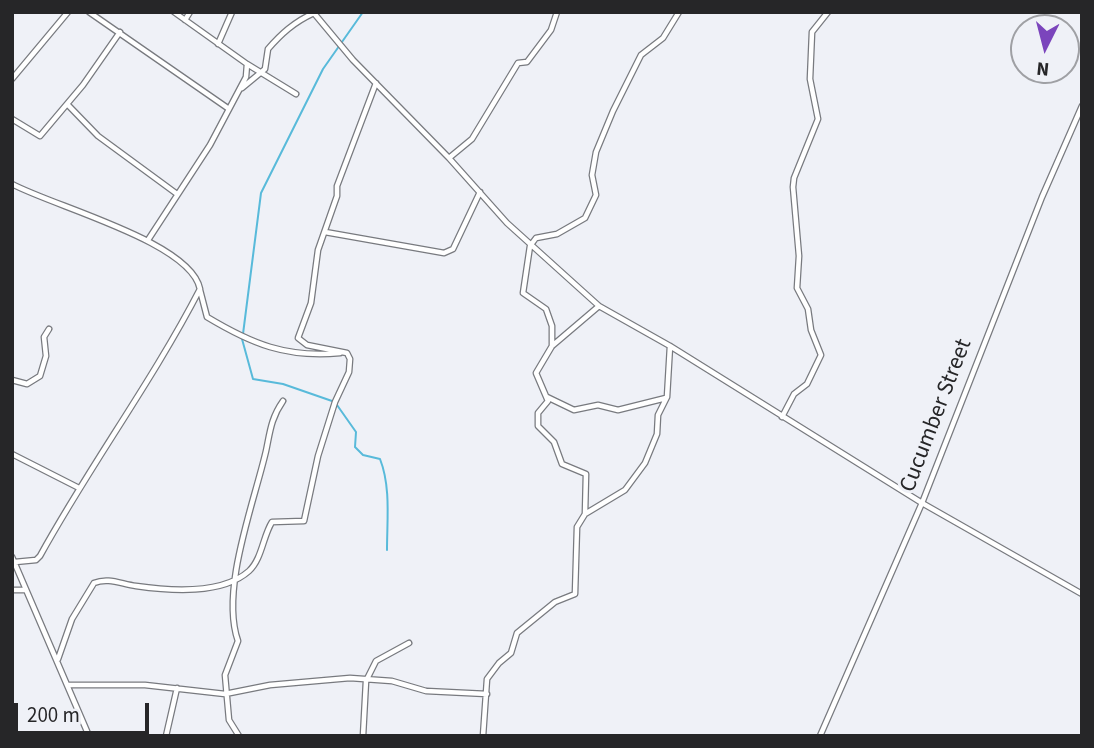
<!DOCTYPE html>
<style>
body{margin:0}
#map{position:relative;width:1094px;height:748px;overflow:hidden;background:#eff1f7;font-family:"Source Sans 3",sans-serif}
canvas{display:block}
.frame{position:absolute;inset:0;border:14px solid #262628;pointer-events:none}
.north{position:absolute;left:1010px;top:14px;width:70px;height:70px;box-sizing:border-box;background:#eff1f7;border:2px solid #9fa0a4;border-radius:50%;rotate:186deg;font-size:19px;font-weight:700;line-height:28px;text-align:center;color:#262628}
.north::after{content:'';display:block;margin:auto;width:24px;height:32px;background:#7b45bc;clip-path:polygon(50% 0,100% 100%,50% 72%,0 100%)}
.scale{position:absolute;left:14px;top:703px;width:135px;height:32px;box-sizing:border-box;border:4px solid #262628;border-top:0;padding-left:9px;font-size:21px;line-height:24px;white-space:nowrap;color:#262628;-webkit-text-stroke:5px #eff1f7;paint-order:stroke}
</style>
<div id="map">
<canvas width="1094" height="748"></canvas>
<div class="frame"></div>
<div class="north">N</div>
<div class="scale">200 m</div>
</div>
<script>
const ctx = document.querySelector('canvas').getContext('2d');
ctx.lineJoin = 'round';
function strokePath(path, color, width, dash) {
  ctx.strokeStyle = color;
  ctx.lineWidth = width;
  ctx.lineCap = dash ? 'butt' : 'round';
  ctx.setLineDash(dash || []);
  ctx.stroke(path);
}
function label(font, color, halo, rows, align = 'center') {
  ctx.font = font + ' "Source Sans 3",sans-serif';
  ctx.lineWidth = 6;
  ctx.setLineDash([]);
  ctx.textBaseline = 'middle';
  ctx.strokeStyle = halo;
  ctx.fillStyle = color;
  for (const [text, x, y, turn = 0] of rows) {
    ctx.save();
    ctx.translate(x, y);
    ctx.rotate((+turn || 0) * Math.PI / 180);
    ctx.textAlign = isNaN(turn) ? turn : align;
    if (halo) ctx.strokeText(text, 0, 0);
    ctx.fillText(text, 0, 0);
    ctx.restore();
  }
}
strokePath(new Path2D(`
 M243,334L261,193L323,69L363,12
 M242,339L253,379L283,384L332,401
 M337,405L356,432L355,447L363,455L380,459C391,487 387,520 387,550`), '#58bada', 2);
const minor = new Path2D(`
 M89,12L229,109
 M313,12L353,60L449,158L507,223L599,306L670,346L922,503L1082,594
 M185,20L190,12
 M218,44L232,12
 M247,64L296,94
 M12,79L68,12
 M242,88L265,69L268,49C281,34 294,22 314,13
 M67,104L98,136L177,194
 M12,119L40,136L83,85L120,32
 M449,158L472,139L518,63L527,62L551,30L557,12
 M12,184C55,207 191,242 200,289C152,382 90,465 40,556L36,560L15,562
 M325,232L444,253L453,249L480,192
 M148,240L210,145L246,77L247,64L174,12
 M200,290L207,317C252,344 286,358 340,353
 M552,346V326L546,309L523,293L530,246L536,238L557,234L585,218L596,195L592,175L596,152L613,111L641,55L663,38L679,12
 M12,380L27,384L40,376L46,356L44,337L49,329
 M547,397L574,410L598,405L618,410L666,398
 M782,417L794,394L807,384L821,355L811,330L808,309L797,288L799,256L793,187L794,178L818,119L810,79L812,32L828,12
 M12,454L79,488
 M585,514L586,474L562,464L554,442L538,426V413L548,401L536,373L552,346L599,306
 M12,557L89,736
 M12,590H25
 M58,659L72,619L94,583C108,577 121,584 136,586C171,591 222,595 249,571C262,559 263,536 272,522L304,521L318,456L335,402L349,372L350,359L347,353L307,345L298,338L311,303L318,250L337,196V186L376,83
 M69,685H145L225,694L270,685L350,678L392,681L426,691L487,694
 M166,736L177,688
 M239,736L229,720L225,675L238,641C220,590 254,503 266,451C270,432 271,418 283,401
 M363,736L366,681L376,661L409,643
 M483,736L487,679L499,663L511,653L517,633L555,602L575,594L577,527L585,514L625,490L645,463L657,434L658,415L667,397L670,346
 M820,736L922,503L1042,197L1082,106`);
strokePath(minor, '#787a7f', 7);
strokePath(minor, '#fff', 4.5);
label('23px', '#262628', '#eff1f7', [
 ["Cucumber Street",937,416,-69]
]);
</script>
